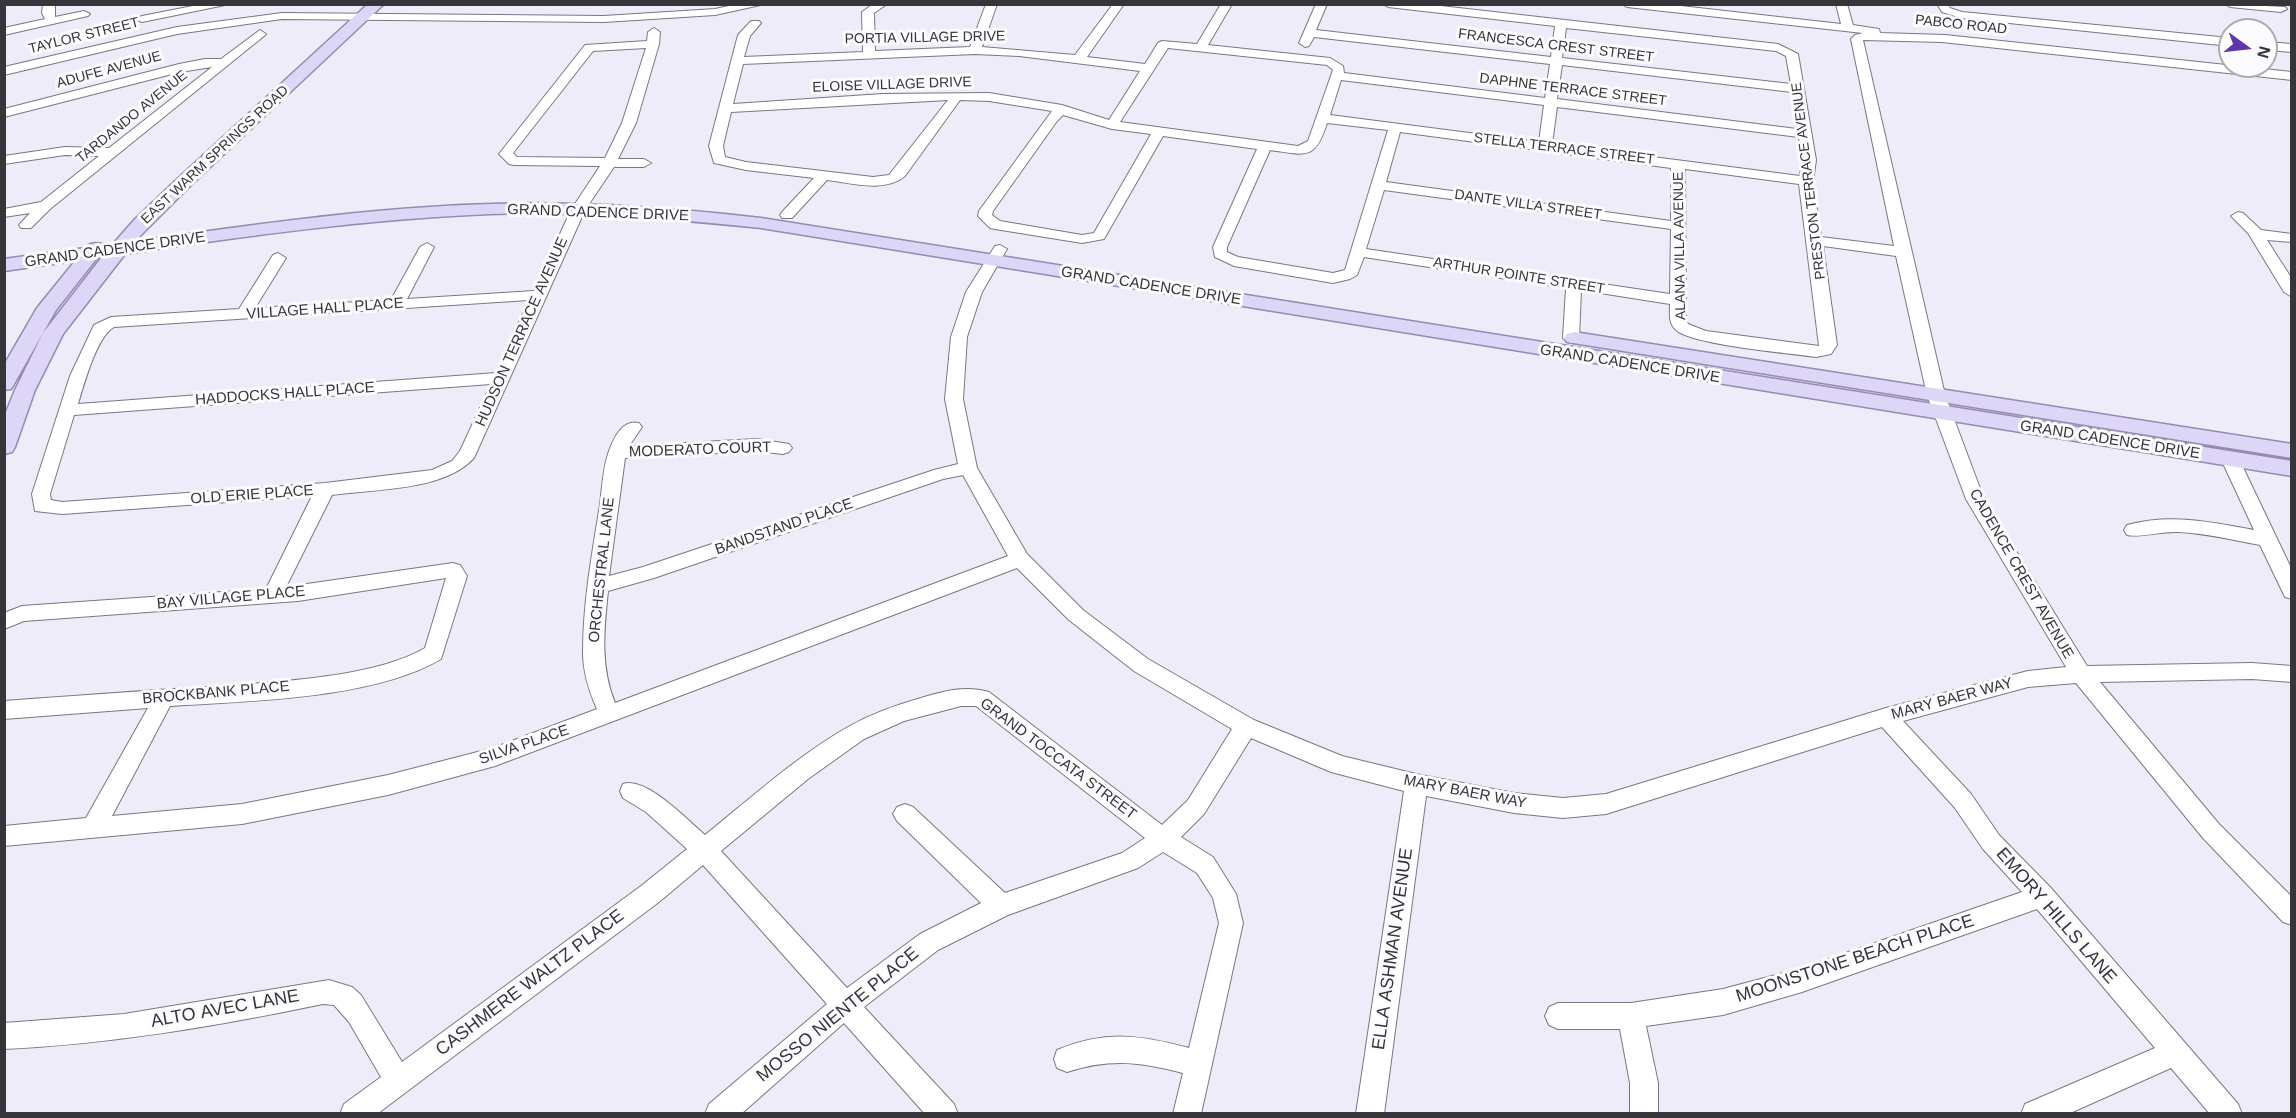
<!DOCTYPE html>
<style>
body{margin:0}
#map{position:relative;width:2296px;height:1118px;overflow:hidden;background:#efecfa;font-family:Helvetica,sans-serif}
canvas{display:block}
.frame{position:absolute;inset:0;border:6px solid #36353a;pointer-events:none}
.north{position:absolute;left:2218px;top:18px;width:60px;height:60px;box-sizing:border-box;background:#fcfbfe;border:2px solid #adacb0;border-radius:50%;rotate:105deg;font-size:16px;font-weight:700;line-height:24px;text-align:center;color:#36353a}
.north::after{content:'';display:block;margin:auto;width:21px;height:27px;background:#6036ad;clip-path:polygon(50% 0,100% 100%,50% 72%,0 100%)}
</style>
<div id="map">
<canvas width="2296" height="1118"></canvas>
<div class="frame"></div>
<div class="north">N</div>
</div>
<script>
const ctx = document.querySelector('canvas').getContext('2d');
ctx.lineJoin = 'round';
function strokePath(path, color, width, dash) {
  ctx.strokeStyle = color;
  ctx.lineWidth = width;
  ctx.lineCap = dash ? 'butt' : 'round';
  ctx.setLineDash(dash || []);
  ctx.stroke(path);
}
function fillPath(path, color) {
  ctx.fillStyle = color;
  ctx.fill(path, 'evenodd');
}
function label(font, color, halo, rows, align = 'center') {
  ctx.font = font + ' Helvetica,sans-serif';
  ctx.lineWidth = 6;
  ctx.setLineDash([]);
  ctx.textBaseline = 'middle';
  ctx.strokeStyle = halo;
  ctx.fillStyle = color;
  for (const [text, x, y, turn = 0] of rows) {
    ctx.save();
    ctx.translate(x, y);
    ctx.rotate((+turn || 0) * Math.PI / 180);
    ctx.textAlign = isNaN(turn) ? turn : align;
    if (halo) ctx.strokeText(text, 0, 0);
    ctx.fillText(text, 0, 0);
    ctx.restore();
  }
}
const minor = new Path2D(`
 M43,4H55V17L84,11L90,14L88,16L4,35V28L45,19L42,13Z
 M203,4H230L142,22L136,19L142,16Z
 M738,4H765L715,15L604,22L282,19L177,34L4,75V67L177,27L282,13L604,16L715,9Z
 M873,4H887L874,13L875,51L970,47L986,4H997L982,47L1075,55L1113,4H1124L1087,57L1145,64L1158,43L1162,41L1197,44L1221,4H1232L1208,45L1330,58L1343,66L1344,73L1545,98L1550,64L1314,37L1309,46L1305,47L1299,43L1316,4H1327L1316,30L1551,57L1555,26L1388,7L1383,4H1423L1778,44L1798,54L1816,160L1813,181L1821,237L1894,246L1851,39L1855,35L1863,33L1627,7L1622,4H1663L1841,24L1836,4H1847L1853,25L1879,29L1880,33L1945,35L2292,72V80L1942,42L1863,40L1945,395L1984,499L2087,666L2252,663L2292,666V682L2252,679L2100,682L2219,824L2292,897V925L2283,922L2203,838L2076,683L2028,687L1903,721L1971,794L1999,835L2051,888L2238,1104L2242,1114H2210L2171,1068L2068,1114H2021L2025,1104L2155,1048L2037,909L1802,992L1723,1015L1646,1026L1658,1083V1114H1630V1083L1620,1029H1558L1549,1025L1545,1016L1549,1007L1558,1003H1631L1723,989L1802,968L2022,892L1983,849L1955,808L1882,727L1606,814L1563,818L1514,813L1426,796L1384,1114H1356L1404,791L1331,772L1251,738L1204,814L1181,837L1213,857L1236,894L1243,923L1201,1114H1173L1183,1073C1139,1062 1111,1058 1067,1072L1057,1068L1054,1059L1057,1050C1106,1030 1140,1035 1189,1048L1219,923L1213,898L1197,873L1163,852L1138,868L1008,915L938,950L864,1007L954,1104L958,1114H925L844,1023L741,1114H705L709,1104L827,1004L703,865L659,902L377,1114H340L344,1104L381,1077L349,1022L334,1005L323,1004C217,1026 112,1044 4,1049V1023L124,1014L329,980L352,987L361,995L402,1062L641,886L687,849L646,812L623,798L620,791L623,784C646,776 687,820 705,835C751,798 797,756 848,727C871,714 896,705 921,698C943,691 966,685 989,692L1162,825L1188,800L1232,729L1134,671L1069,620L1017,568L495,766L388,795L242,824L4,846V826L86,818L148,708L4,719V701C72,696 139,691 206,687C268,682 372,679 425,648L446,578L298,601L24,621L4,629V613L22,606L266,589L312,496L62,514L35,511L32,494L70,376L94,325L111,317L239,309L273,255L278,253L286,258L255,308L391,300L420,247L427,243L434,247L407,299L534,291L571,210L600,166L514,165L509,164L499,154L585,45L647,41L648,32L654,28L660,32L659,44L636,123L618,159H644L651,163L644,167H614L585,210L474,458C444,491 375,489 332,495L286,587L453,563L460,565L467,576L441,659C374,699 249,701 170,706L112,816L242,804L388,775L493,748L597,709C589,691 583,673 583,652C583,603 592,553 600,505C602,488 603,467 609,451C614,437 623,419 639,423L642,427L629,446L757,439L789,444L792,448L789,452L783,454L757,451L625,458L609,576L643,567L934,470L958,464L945,399L951,337L966,292L995,246L1000,245L1007,249L982,292L967,337L963,399L977,468L1027,554L1083,610L1148,659L1254,720L1342,756L1416,774L1514,793L1563,798L1606,794L1886,708L2028,671L2066,667L1966,499L1927,395L1896,256L1823,246L1837,345L1831,354L1816,357C1790,353 1692,345 1676,330C1668,323 1670,312 1670,304L1581,290L1579,338L1571,343L1563,338L1566,288L1364,257L1357,275L1350,279L1333,283L1234,266L1215,257L1213,247L1257,149L1163,136L1104,239L1082,243L995,229L990,228L978,216L979,211L1052,111L989,101L960,100L905,176C885,193 851,183 827,180L792,218H782L780,215L782,212L814,178L746,170L714,163L709,146L738,35L751,21H759L761,23L750,36L744,57L863,52L862,12ZM1566,28L1776,51L1786,56L1791,84L1562,58ZM646,48L622,123L605,158L517,157L513,153L593,51ZM1168,48L1327,65L1333,70L1308,141L1298,146L1120,122ZM975,54L1019,56L1140,71L1109,120L1062,105L989,93L883,94L733,104L743,64ZM1562,65L1792,92L1797,129L1557,99ZM1341,80L1544,105L1539,142L1330,115ZM948,100L889,175L873,177L746,162L725,157L723,146L731,112ZM1557,107L1799,137L1802,160L1800,176L1552,144ZM1063,115L1112,129L1151,134L1094,233L1082,235L1000,221L992,215L993,211L1057,121ZM1327,123L1388,130L1345,270L1333,273L1238,257L1227,252V247L1270,150C1306,155 1315,161 1327,123ZM1400,132L1671,168V221L1386,182ZM1685,169L1799,184L1819,346L1706,331L1688,324L1686,320ZM1384,190L1671,229L1670,294L1366,249ZM529,300L496,373L78,404C84,384 97,336 114,327ZM491,384L460,451L452,461L432,470L325,483L62,502L51,500L50,494L74,415ZM963,475L1008,556L615,703C600,666 604,629 608,591L654,578L943,479ZM961,706H976L1145,838L1122,853L1005,893L913,807L905,804L897,807L893,814L897,821L981,903L920,934L847,988L721,851L808,779L864,739L904,721Z
 M1937,4H1948L1950,8L1962,12L2230,38V46L1961,18L1942,12Z
 M2225,4L2285,7L2287,9L2281,12L2230,7Z
 M260,30L266,34L264,36L50,209L31,228H21L19,225L30,213L4,217V209L41,202L99,156L65,155L4,164V156L65,147L109,148L212,67L180,72L4,117V109L179,64L205,59H221Z
 M2266,42L2292,44V52L2266,50Z
 M2238,212L2243,213L2261,230L2292,234V242L2267,240L2292,279V297L2284,292L2248,233L2231,216Z
 M2230,453L2236,455L2239,459L2292,570V599L2285,597L2260,545C2233,540 2205,533 2178,532C2163,531 2138,538 2127,535L2124,530L2127,525C2170,513 2211,522 2254,530L2221,459L2224,455Z`);
const major = new Path2D(`
 M368,4H384L187,189L135,241C254,225 373,207 493,204C583,201 672,208 761,218L2292,461V476L761,228C671,219 580,211 490,214C367,219 246,236 125,254L63,334L35,390L15,447L12,452L4,454V417L15,390L43,333L102,257L97,258L56,310L14,384L11,389L4,390V365L37,308L75,261L4,271V259L85,248C93,239 103,246 113,244L135,219L175,181Z
 M1574,332L2292,444V458L1567,342L1564,338L1567,334Z`);
strokePath(minor, '#7a7784', 2);
strokePath(major, '#948bb1', 3);
fillPath(minor, '#fff');
fillPath(major, '#ddd6f7');
label('14px', '#36353a', '#fcfbfe', [
 ["PABCO ROAD",1961,25,6],
 ["TAYLOR STREET",84,36,-14],
 ["PORTIA VILLAGE DRIVE",925,38,-1],
 ["FRANCESCA CREST STREET",1556,46,7],
 ["ADUFE AVENUE",109,70,-15],
 ["ELOISE VILLAGE DRIVE",892,85,-2],
 ["DAPHNE TERRACE STREET",1573,90,7],
 ["TARDANDO AVENUE",132,117,-39],
 ["STELLA TERRACE STREET",1564,149,7],
 ["EAST WARM SPRINGS ROAD",215,155,-43],
 ["PRESTON TERRACE AVENUE",1809,181,-97],
 ["DANTE VILLA STREET",1528,205,8],
 ["ALANA VILLA AVENUE",1680,246,-91],
 ["ARTHUR POINTE STREET",1519,276,9]
]);
label('15px', '#36353a', '#fcfbfe', [
 ["GRAND CADENCE DRIVE",598,213,2],
 ["GRAND CADENCE DRIVE",115,250,-8],
 ["GRAND CADENCE DRIVE",1151,286,9],
 ["VILLAGE HALL PLACE",325,309,-4],
 ["HUDSON TERRACE AVENUE",522,332,-66],
 ["GRAND CADENCE DRIVE",1630,364,9],
 ["HADDOCKS HALL PLACE",285,394,-4],
 ["GRAND CADENCE DRIVE",2110,440,9],
 ["MODERATO COURT",700,450,-2],
 ["OLD ERIE PLACE",252,495,-4],
 ["BANDSTAND PLACE",784,527,-19],
 ["ORCHESTRAL LANE",602,570,-84],
 ["CADENCE CREST AVENUE",2021,574,60],
 ["BAY VILLAGE PLACE",231,598,-5],
 ["BROCKBANK PLACE",216,693,-5],
 ["MARY BAER WAY",1952,699,-15],
 ["SILVA PLACE",524,745,-19],
 ["GRAND TOCCATA STREET",1058,759,37],
 ["MARY BAER WAY",1465,792,11]
]);
label('18px', '#36353a', '#fcfbfe', [
 ["EMORY HILLS LANE",2056,916,49],
 ["ELLA ASHMAN AVENUE",1393,949,-82],
 ["MOONSTONE BEACH PLACE",1855,959,-18],
 ["CASHMERE WALTZ PLACE",530,983,-37],
 ["ALTO AVEC LANE",225,1009,-10],
 ["MOSSO NIENTE PLACE",838,1015,-39]
]);
</script>
